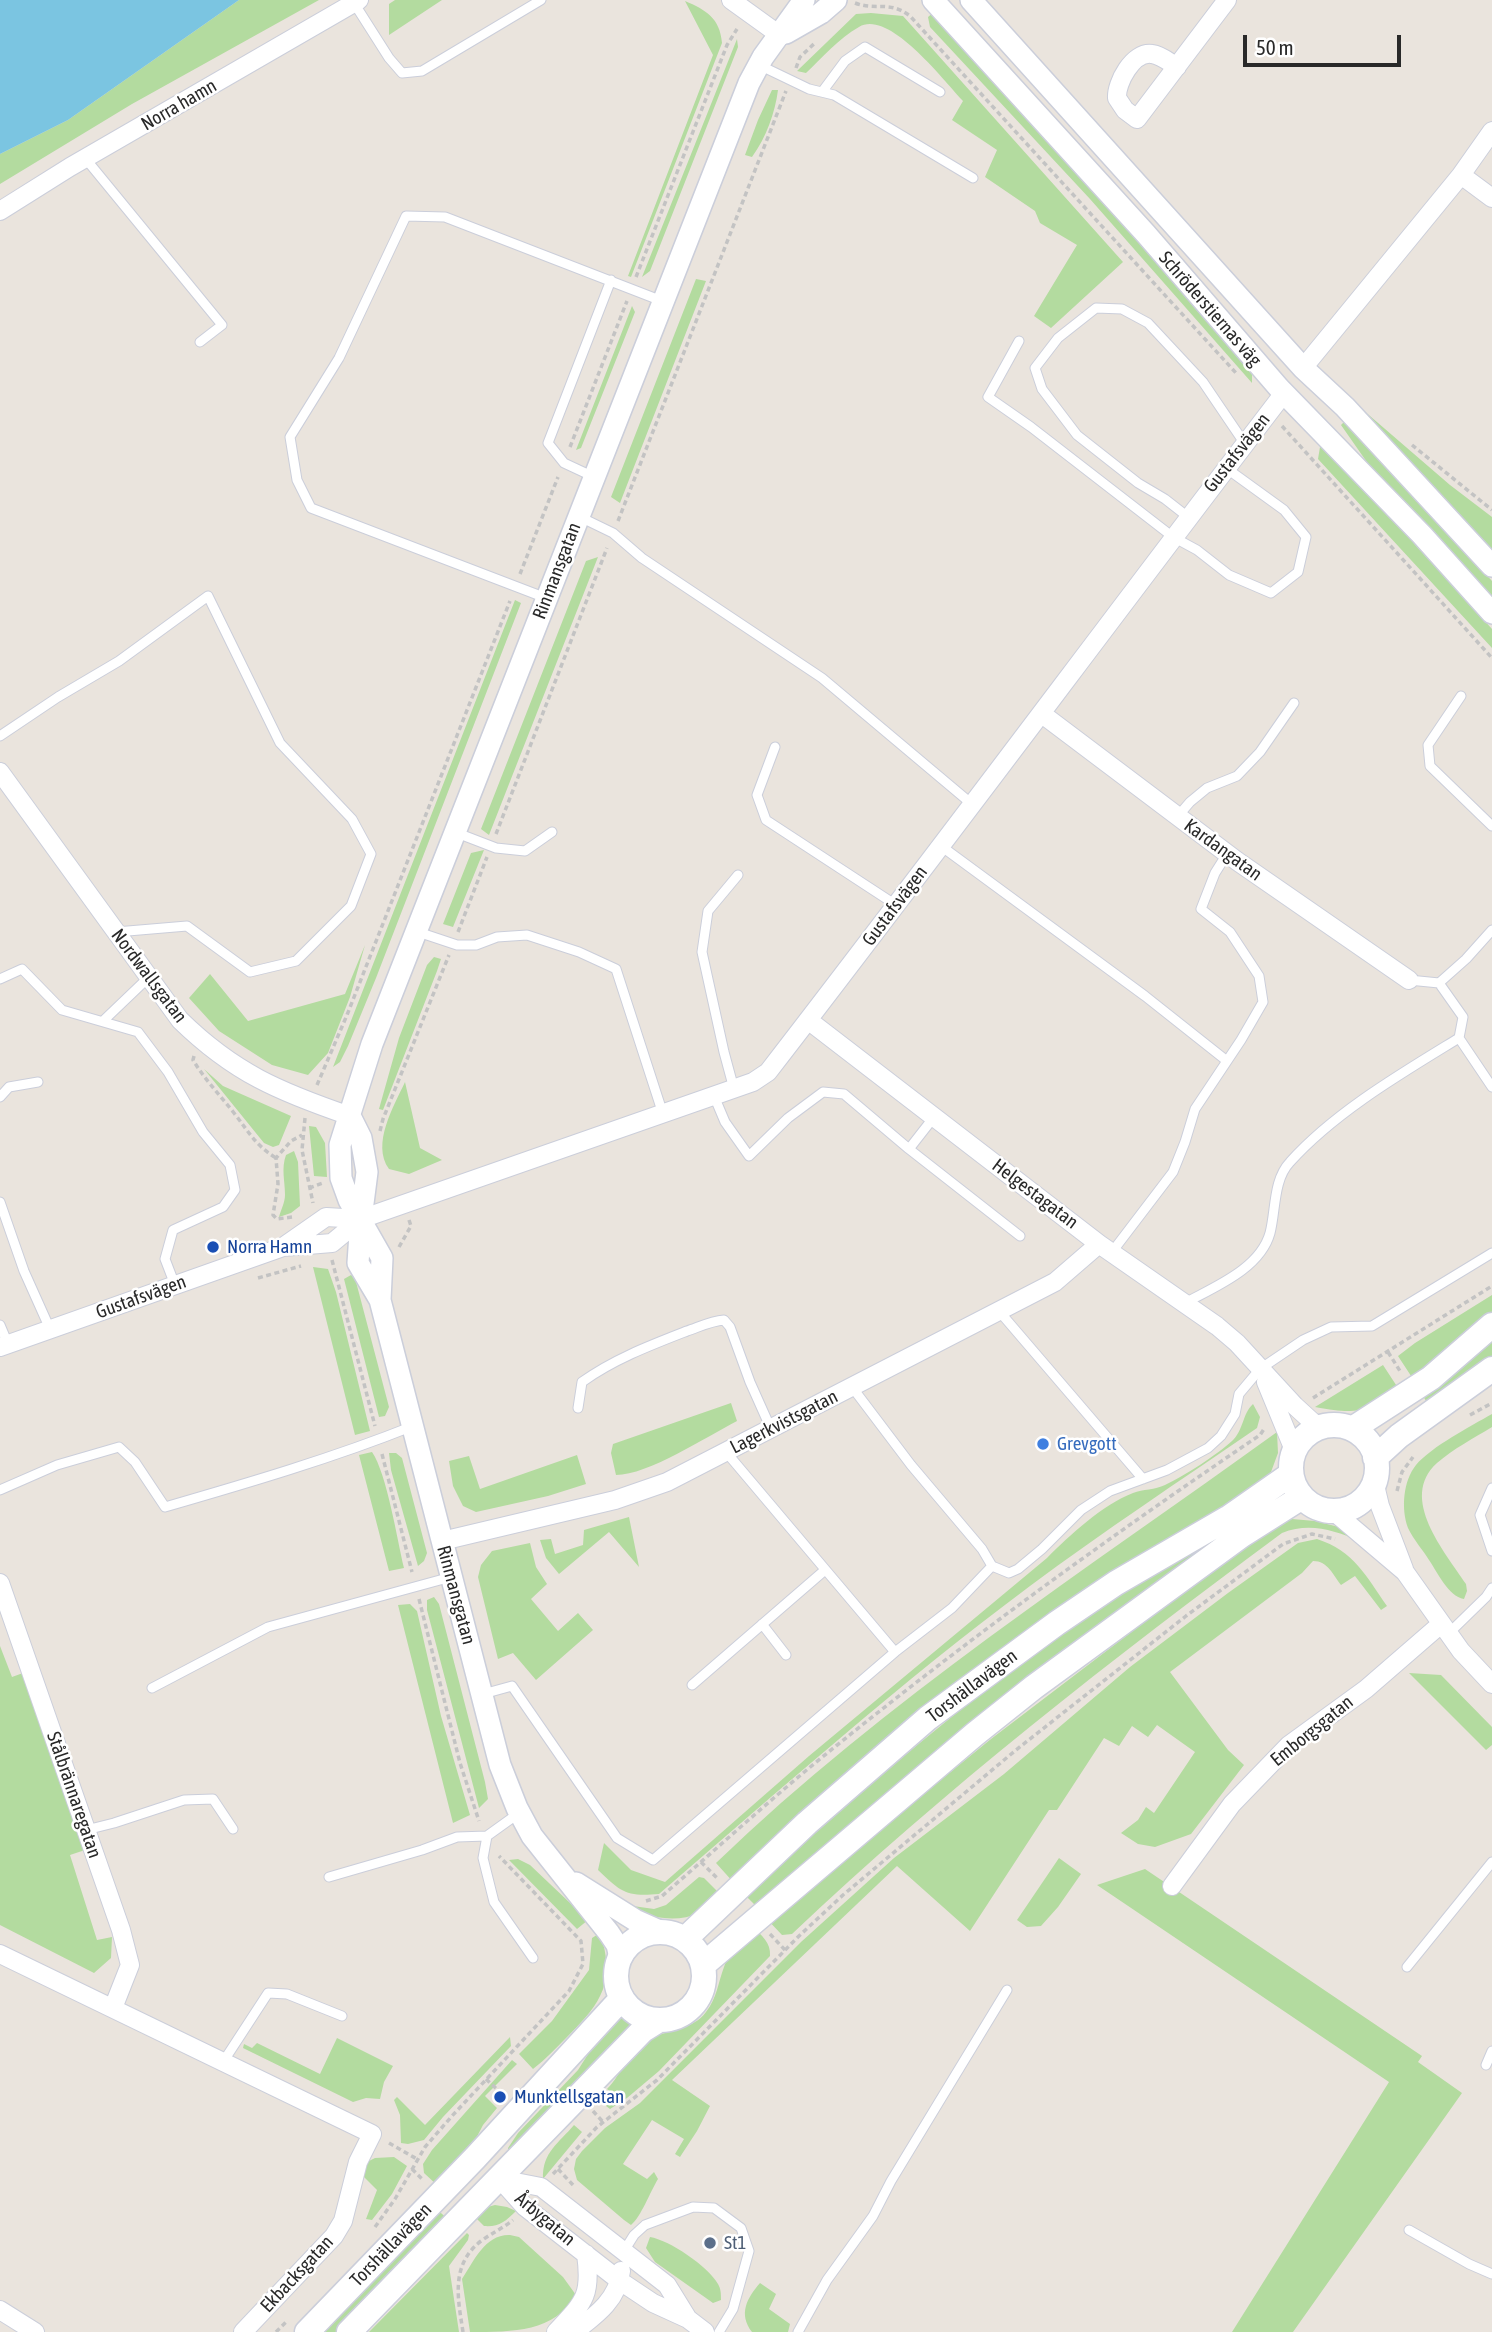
<!DOCTYPE html>
<meta charset="utf-8">
<style>
body{margin:0}
#map{position:relative;width:1492px;height:2332px;overflow:hidden;background:#eae4dd;font-family:"Asap Condensed",sans-serif}
canvas{display:block}
.scale{position:absolute;left:1243px;top:35px;width:158px;height:32px;box-sizing:border-box;border:4px solid #292929;border-top:0;padding-left:9px;font-size:21px;line-height:24px;white-space:nowrap;color:#292929;-webkit-text-stroke:5px #fff;paint-order:stroke}
</style>
<div id="map">
<canvas width="1492" height="2332"></canvas>
<div class="scale">50 m</div>
</div>
<script>
const ctx = document.querySelector('canvas').getContext('2d');
ctx.lineJoin = 'round';
function fillPath(path, color) {
  ctx.fillStyle = color;
  ctx.fill(path, 'evenodd');
}
function strokePath(path, color, width, dash) {
  ctx.strokeStyle = color;
  ctx.lineWidth = width;
  ctx.lineCap = dash ? 'butt' : 'round';
  ctx.setLineDash(dash || []);
  ctx.stroke(path);
}
function label(font, color, halo, rows, align = 'center') {
  ctx.font = font + ' "Asap Condensed",sans-serif';
  ctx.lineWidth = 5;
  ctx.setLineDash([]);
  ctx.textBaseline = 'middle';
  ctx.strokeStyle = halo;
  ctx.fillStyle = color;
  for (const [text, x, y, turn = 0] of rows) {
    ctx.save();
    ctx.translate(x, y);
    ctx.rotate((+turn || 0) * Math.PI / 180);
    ctx.textAlign = isNaN(turn) ? turn : align;
    if (halo) ctx.strokeText(text, 0, 0);
    ctx.fillText(text, 0, 0);
    ctx.restore();
  }
}
fillPath(new Path2D(`
 M239,0H319L132,104L0,184V154L68,120Z
 M395,0H442L389,35V4Z
 M685,1C706,10 720,18 722,43L631,277L628,276L713,55Z
 M934,12L1247,357L1252,371V383L1090,199L930,27L928,17Z
 M871,13L903,16L1123,262L1051,328L1034,316L1077,245L1040,223L1035,211L985,177L997,150L952,120L963,101C943,80 889,9 859,27C839,38 822,58 806,73L797,71L856,14Z
 M737,39L738,47L650,271L642,277Z
 M772,90H778C775,113 766,138 752,157L745,155L758,120Z
 M696,279L706,281L620,503L611,497Z
 M632,306L635,312L581,448L576,450Z
 M1363,410L1450,485L1492,517V553Z
 M1345,421L1492,581V599L1371,468L1341,425Z
 M1321,441L1492,629V648L1318,459Z
 M598,557L489,835L481,829L586,561Z
 M515,600L521,603L376,978L348,1046L340,1062L333,1067Z
 M484,850L453,927L443,924L471,853Z
 M365,945L350,997L328,1053L308,1075L272,1065L219,1031L189,998L210,974L248,1021L345,994Z
 M434,957L441,959L437,971L383,1110L379,1109L399,1038L427,965Z
 M204,1069L223,1086L291,1116L279,1145L273,1147L264,1143Z
 M405,1082L420,1148L442,1160L409,1174L389,1169C371,1144 394,1106 405,1082Z
 M309,1126L316,1127L325,1143L327,1177L314,1176Z
 M294,1151L298,1162L300,1206L291,1213L279,1217C281,1210 285,1202 285,1195C285,1180 281,1169 286,1155Z
 M313,1267L328,1269L336,1292L370,1431L355,1435Z
 M351,1275L355,1278L389,1407L385,1416L379,1417L344,1279Z
 M1492,1295V1315L1415,1382L1398,1356L1415,1343Z
 M1492,1339V1360L1428,1404L1421,1393Z
 M1383,1365L1400,1391C1361,1412 1359,1415 1315,1407Z
 M731,1403L737,1421C706,1437 648,1475 616,1475L611,1453L613,1444Z
 M1253,1404L1260,1417L1257,1428C1181,1480 1104,1531 1030,1586C901,1682 781,1789 659,1894C626,1897 621,1892 598,1870L604,1843L631,1870L665,1882L809,1756L1047,1558C1070,1535 1102,1505 1133,1493C1143,1489 1155,1490 1165,1485C1183,1477 1218,1454 1232,1441C1244,1430 1242,1414 1253,1404Z
 M1492,1414V1427C1474,1438 1453,1449 1437,1463C1398,1498 1445,1552 1466,1584L1467,1591L1464,1599C1448,1596 1438,1573 1429,1560C1423,1550 1413,1539 1408,1528C1401,1509 1403,1481 1416,1465C1431,1447 1471,1426 1492,1414Z
 M1277,1432L1278,1453L1271,1472L1244,1495L1156,1546L734,1883L716,1863C886,1699 1086,1570 1277,1432Z
 M372,1452C387,1474 397,1539 404,1568L389,1571L359,1455Z
 M389,1453H396L402,1458L427,1553L424,1561L418,1566L391,1470Z
 M577,1455L586,1484L548,1496L476,1512L463,1506L453,1486L449,1461L469,1456L480,1489Z
 M1250,1516L756,1906L743,1893L894,1764L976,1697L1093,1610Z
 M629,1517L639,1567L609,1532L559,1574L546,1558L540,1540L551,1539L555,1554L583,1545L584,1530Z
 M1292,1519L1315,1521L1339,1527L1359,1541C1334,1530 1309,1522 1282,1533C1113,1658 945,1789 792,1934L782,1935L765,1917L797,1897L991,1739L1269,1527Z
 M1317,1539C1354,1551 1366,1576 1387,1606L1381,1610L1355,1576L1341,1585C1333,1575 1328,1561 1313,1561L1302,1573L1170,1672L1228,1750L1244,1765L1191,1834L1155,1847L1138,1844L1121,1833L1138,1820L1146,1807L1154,1813L1195,1752L1157,1725L1148,1737L1132,1726L1119,1746L1104,1738L1057,1810H1049L970,1931L897,1866L672,2080L710,2106L697,2131L680,2157L675,2154L684,2139L652,2120L623,2164L647,2179L654,2172L658,2179C650,2192 641,2217 631,2225L624,2220L577,2180L574,2169L576,2159L582,2151L605,2128L640,2103L801,1942L894,1858L1004,1774L1130,1667L1228,1593L1298,1543Z
 M530,1543L536,1567L547,1584L531,1599L558,1631L578,1613L593,1630L536,1680L513,1653L498,1659L478,1577L481,1565L492,1551Z
 M434,1597L439,1604L485,1782L488,1799L479,1808L427,1610V1600Z
 M410,1604L417,1611L441,1716L470,1815L453,1823L398,1605Z
 M0,1646L12,1677L23,1673L85,1850L70,1855L97,1940L112,1937L111,1958L94,1973L0,1925Z
 M1409,1673L1441,1675L1492,1727V1745L1486,1750Z
 M1059,1858L1081,1874L1058,1907L1041,1926L1027,1927L1017,1920Z
 M518,1859L530,1865L588,1920L577,1929L509,1860Z
 M1145,1869L1422,2056L1418,2062L1462,2093L1293,2332H1232L1389,2082L1097,1885Z
 M699,1877L704,1878L721,1895C714,1901 707,1909 699,1913C677,1923 652,1918 632,1909L633,1906L654,1909L666,1905Z
 M752,1927C762,1935 771,1943 770,1956L659,2071L627,2098L610,2109L606,2106L615,2096L607,2089C623,2073 627,2050 648,2039C667,2030 693,2030 706,2012C717,1998 718,1983 724,1967C729,1951 740,1939 752,1927Z
 M600,1933C616,1981 602,2002 569,2035C557,2047 546,2059 533,2069L519,2054L552,2021L589,1970L592,1938Z
 M621,2015L638,2026L508,2156V2148L518,2133L578,2070L597,2040Z
 M510,2037L511,2046L443,2117L424,2140L408,2144L401,2143L400,2115L394,2100L397,2097L425,2125Z
 M337,2038L393,2066L384,2082L380,2099L366,2098L353,2102L243,2048L244,2044L252,2048L257,2043L320,2074Z
 M512,2060L517,2064L485,2096L497,2108L483,2125L468,2154L438,2186L424,2173L423,2164L432,2150Z
 M574,2125L582,2132L543,2179C542,2152 559,2143 574,2125Z
 M394,2157L407,2166L392,2194L372,2220L366,2219L377,2190L361,2174L363,2164L375,2158Z
 M495,2205L507,2207L516,2211C505,2222 499,2227 484,2226L473,2215L480,2209Z
 M434,2207L449,2220L338,2332H313Z
 M467,2233L469,2235L468,2240L449,2266L459,2332H369Z
 M510,2235L519,2237L563,2277L576,2295C554,2332 514,2332 470,2332L462,2279C474,2261 485,2234 510,2235Z
 M650,2237C669,2240 708,2266 718,2284C721,2289 721,2294 721,2300L713,2303L655,2262L646,2248Z
 M760,2283L776,2294L769,2309L790,2324L788,2332H752C738,2314 747,2298 760,2283Z`), '#b3db9f');
fillPath(new Path2D(`
 M0,0H239L68,120L0,154Z`), '#7bc5e1');
const service = new Path2D(`
 M354,3L389,58L402,73L422,71L541,0
 M759,65L809,89L834,95L973,178
 M822,92L845,61L865,47L940,92
 M85,158L222,325L200,342
 M1019,341L988,397L1031,427L1173,537L1197,550L1229,575L1271,593L1298,572L1306,537L1284,510L1226,468
 M594,477L564,463L548,443L611,280
 M580,517L613,533L642,558L822,678L973,805
 M1188,517L1165,499L1138,483L1077,435L1042,389L1035,368L1058,338L1096,308L1122,309L1148,323L1203,382L1245,444
 M546,598L311,508L297,480L290,437L339,358L406,216L445,217L662,301
 M1461,696L1428,745L1430,766L1492,826
 M0,736L58,697L119,661L208,596L280,743L352,819L371,854L351,906L296,961L250,972L187,926L116,932
 M775,747L757,795L766,820L896,905
 M1178,816L1190,802L1207,788L1237,776L1260,752L1294,703
 M457,833L496,848L525,851L552,832
 M941,846L1145,996L1227,1061
 M418,932L457,945H476L497,937L527,935L579,952L616,969L663,1114
 M0,979L22,969L62,1010L138,1032L168,1072L203,1132L230,1165L235,1190L223,1207L173,1230L165,1259L175,1285
 M1439,983L1466,959L1492,930
 M103,1021L149,977
 M1459,1038L1492,1087
 M734,1089L724,1052L702,952L708,911L738,875
 M714,1096L725,1122L749,1156L788,1118L823,1092L844,1094L909,1149L1020,1236
 M0,1097L9,1087L38,1082
 M909,1149L934,1117
 M0,1202L24,1271L50,1329
 M1112,1252L1173,1172L1185,1142L1195,1109L1241,1040L1263,1002L1259,976L1230,932L1201,909L1215,873L1227,854
 M1185,1303C1214,1287 1260,1269 1270,1233C1276,1210 1273,1180 1290,1162C1335,1112 1402,1073 1459,1038L1463,1017L1439,983L1409,980
 M999,1311L1143,1479
 M0,1325L8,1344
 M852,1387L911,1465L982,1549L992,1566L1009,1573L1018,1569L1042,1549L1081,1510L1110,1491L1167,1470L1208,1448L1221,1436L1235,1414L1239,1394L1260,1369L1303,1340L1331,1327L1372,1326L1492,1253
 M578,1408L582,1382C614,1359 651,1345 687,1331C699,1327 711,1321 724,1320L730,1327L750,1382L771,1429
 M726,1452L895,1652
 M1492,1488L1480,1515L1492,1551
 M0,1490L57,1465L119,1447L135,1462L165,1507C248,1483 333,1458 413,1426
 M762,1624L786,1655
 M1448,1634L1486,1597L1492,1588
 M692,1685L825,1570
 M152,1688L268,1627L451,1577
 M483,1694L512,1686L617,1838L653,1860L895,1652L952,1608L992,1566
 M519,1813L487,1836L483,1858L494,1902L533,1958
 M86,1830L114,1823L184,1800L213,1799L233,1829
 M329,1877L422,1850L457,1837L487,1836
 M1407,1967L1492,1862
 M223,2062L268,1993L287,1994L342,2016
 M1486,2065L1492,2051
 M1409,2230L1469,2264L1492,2274
 M624,2251L634,2235L645,2225L693,2207L714,2208L741,2228L749,2251L733,2309L719,2332
 M798,2332L827,2280L873,2216L891,2181L1007,1990`);
const minor = new Path2D(`
 M731,0L781,36
 M1177,67C1169,62 1161,55 1152,54C1133,51 1116,83 1117,98L1125,110L1137,119L1227,0
 M1461,175L1492,198
 M0,211L70,167L359,0
 M1303,368L1461,175L1492,131
 M1042,714L1237,861L1409,980
 M0,772L180,1020C234,1073 280,1092 350,1116
 M808,1020L1099,1244L1217,1326L1237,1343L1295,1406L1319,1428
 M283,1247L326,1217L361,1219
 M0,1347L283,1247L332,1243L361,1219L753,1082L768,1072C942,847 1111,619 1284,393
 M1266,1382L1294,1450
 M1374,1481L1380,1506L1404,1569
 M1333,1511L1405,1572L1461,1651L1492,1684
 M442,1541L615,1500L667,1482L1055,1282L1099,1244
 M0,1583L121,1930L130,1965L113,2008
 M1172,1886L1232,1804L1289,1745L1366,1689L1441,1624
 M0,1954L372,2134L358,2162L343,2221L334,2236L243,2332
 M500,2179L525,2207L620,2281L653,2303L688,2319L705,2332
 M500,2179L541,2187L667,2285L688,2319
 M0,2310L35,2332
 M556,2332C584,2302 592,2296 586,2254
 M574,2332C595,2316 618,2300 621,2271`);
const tertiary = new Path2D(`
 M933,0L1146,234L1279,388L1422,535L1492,613
 M971,0L1303,368L1345,407L1492,566
 M786,33L821,13L836,0
 M350,1116L361,1138L367,1172L361,1219L358,1263L380,1300
 M576,1883L635,1920L662,1932
 M620,1958L617,1945L609,1933L532,1836L517,1808L500,1765L380,1300L382,1258L349,1200L341,1178L340,1145L372,1044L749,83L763,57L804,0`);
const secondary = new Path2D(`
 M1291 1468a43 43 0 1 1 86 0a43 43 0 1 1-86 0Z
 M1352,1429L1431,1378L1492,1325
 M1375,1458L1399,1436L1492,1369
 M616 1976a44 44 0 1 1 88 0a44 44 0 1 1-88 0Z
 M685,1939L807,1823L928,1718L1057,1623L1116,1583L1228,1518L1291,1474
 M703,1965L975,1734L1034,1687L1242,1535L1302,1497
 M307,2332L475,2158L622,1998
 M349,2332L643,2030L659,2020`);
strokePath(service, '#cbceda', 11);
strokePath(minor, '#cbceda', 20);
strokePath(tertiary, '#cbceda', 24);
strokePath(secondary, '#cbceda', 27);
strokePath(new Path2D(`
 M855,3C876,11 889,0 910,16L1236,373
 M796,68L800,57L816,42
 M636,277L727,45L737,29
 M1282,426L1492,658
 M1412,445L1492,510
 M570,447L627,301
 M618,521L786,91
 M520,574L558,477
 M496,834L607,548
 M458,932L487,857
 M194,1056L193,1060C205,1080 220,1095 234,1113C249,1132 255,1145 276,1158
 M317,1085L347,1015L510,601
 M305,1118L302,1150L313,1203
 M380,1131L383,1119L449,955
 M309,1188L323,1183
 M292,1217L277,1219L273,1215L278,1184L276,1158L291,1141L302,1135
 M399,1247L411,1226L409,1220
 M332,1260L375,1426
 M258,1278L301,1266
 M1388,1352L1400,1371
 M1313,1398L1492,1286
 M1470,1415L1492,1403
 M382,1454L412,1572
 M1397,1491L1402,1472L1413,1457
 M419,1599L460,1763L479,1821
 M701,1862L717,1878
 M646,1901L662,1896C720,1846 776,1794 836,1746C972,1636 1115,1533 1260,1435L1264,1429
 M770,1934L785,1950
 M486,2079L502,2094
 M593,2111L603,2122
 M389,2143L417,2159
 M412,2169L423,2180
 M558,2169L573,2185
 M553,2174L597,2127L657,2080L799,1936L843,1895L1016,1750L1186,1616L1283,1544L1312,1534L1335,1539
 M375,2227L395,2199L425,2147L452,2116L569,1991L583,1964L581,1941L499,1856
 M276,2332L286,2322
 M463,2332C458,2299 450,2265 481,2241C492,2233 503,2228 513,2220`), '#c3c3c3', 3.5, [5, 3.5]);
strokePath(service, '#fff', 9);
strokePath(minor, '#fff', 18);
strokePath(tertiary, '#fff', 21);
strokePath(secondary, '#fff', 24);
for (const [x, y, r, color] of [
 [213,1247,7,"#1a4fb4"],
 [1043,1444,7,"#3f7fe0"],
 [500,2097,7,"#1a4fb4"],
 [710,2243,7,"#5c6f8a"]
]) {
  const dot = new Path2D();
  dot.arc(x, y, r, 0, 2 * Math.PI);
  ctx.fillStyle = color;
  ctx.fill(dot);
  strokePath(dot, '#fff', 2.5);
}
label('19px', '#292929', '#fff', [
 ["Norra hamn",179,105,-30],
 ["Schröderstiernas väg",1210,309,49],
 ["Gustafsvägen",1237,453,-52],
 ["Rinmansgatan",557,571,-69],
 ["Kardangatan",1223,850,36],
 ["Gustafsvägen",895,906,-53],
 ["Nordwallsgatan",149,976,53],
 ["Helgestagatan",1035,1194,37],
 ["Gustafsvägen",141,1297,-20],
 ["Lagerkvistsgatan",784,1422,-27],
 ["Rinmansgatan",456,1595,75],
 ["Torshällavägen",972,1686,-37],
 ["Emborgsgatan",1312,1731,-39],
 ["Stålbrännaregatan",74,1795,71],
 ["Årbygatan",545,2219,40],
 ["Torshällavägen",391,2245,-46],
 ["Ekbacksgatan",297,2274,-47]
]);
label('19px', '#164399', '#fff', [
 ["Norra Hamn",227,1247],
 ["Munktellsgatan",514,2097]
], 'left');
label('19px', '#366cbe', '#fff', [
 ["Grevgott",1057,1444]
], 'left');
label('19px', '#4e5e75', '#fff', [
 ["St1",724,2243]
], 'left');
</script>
